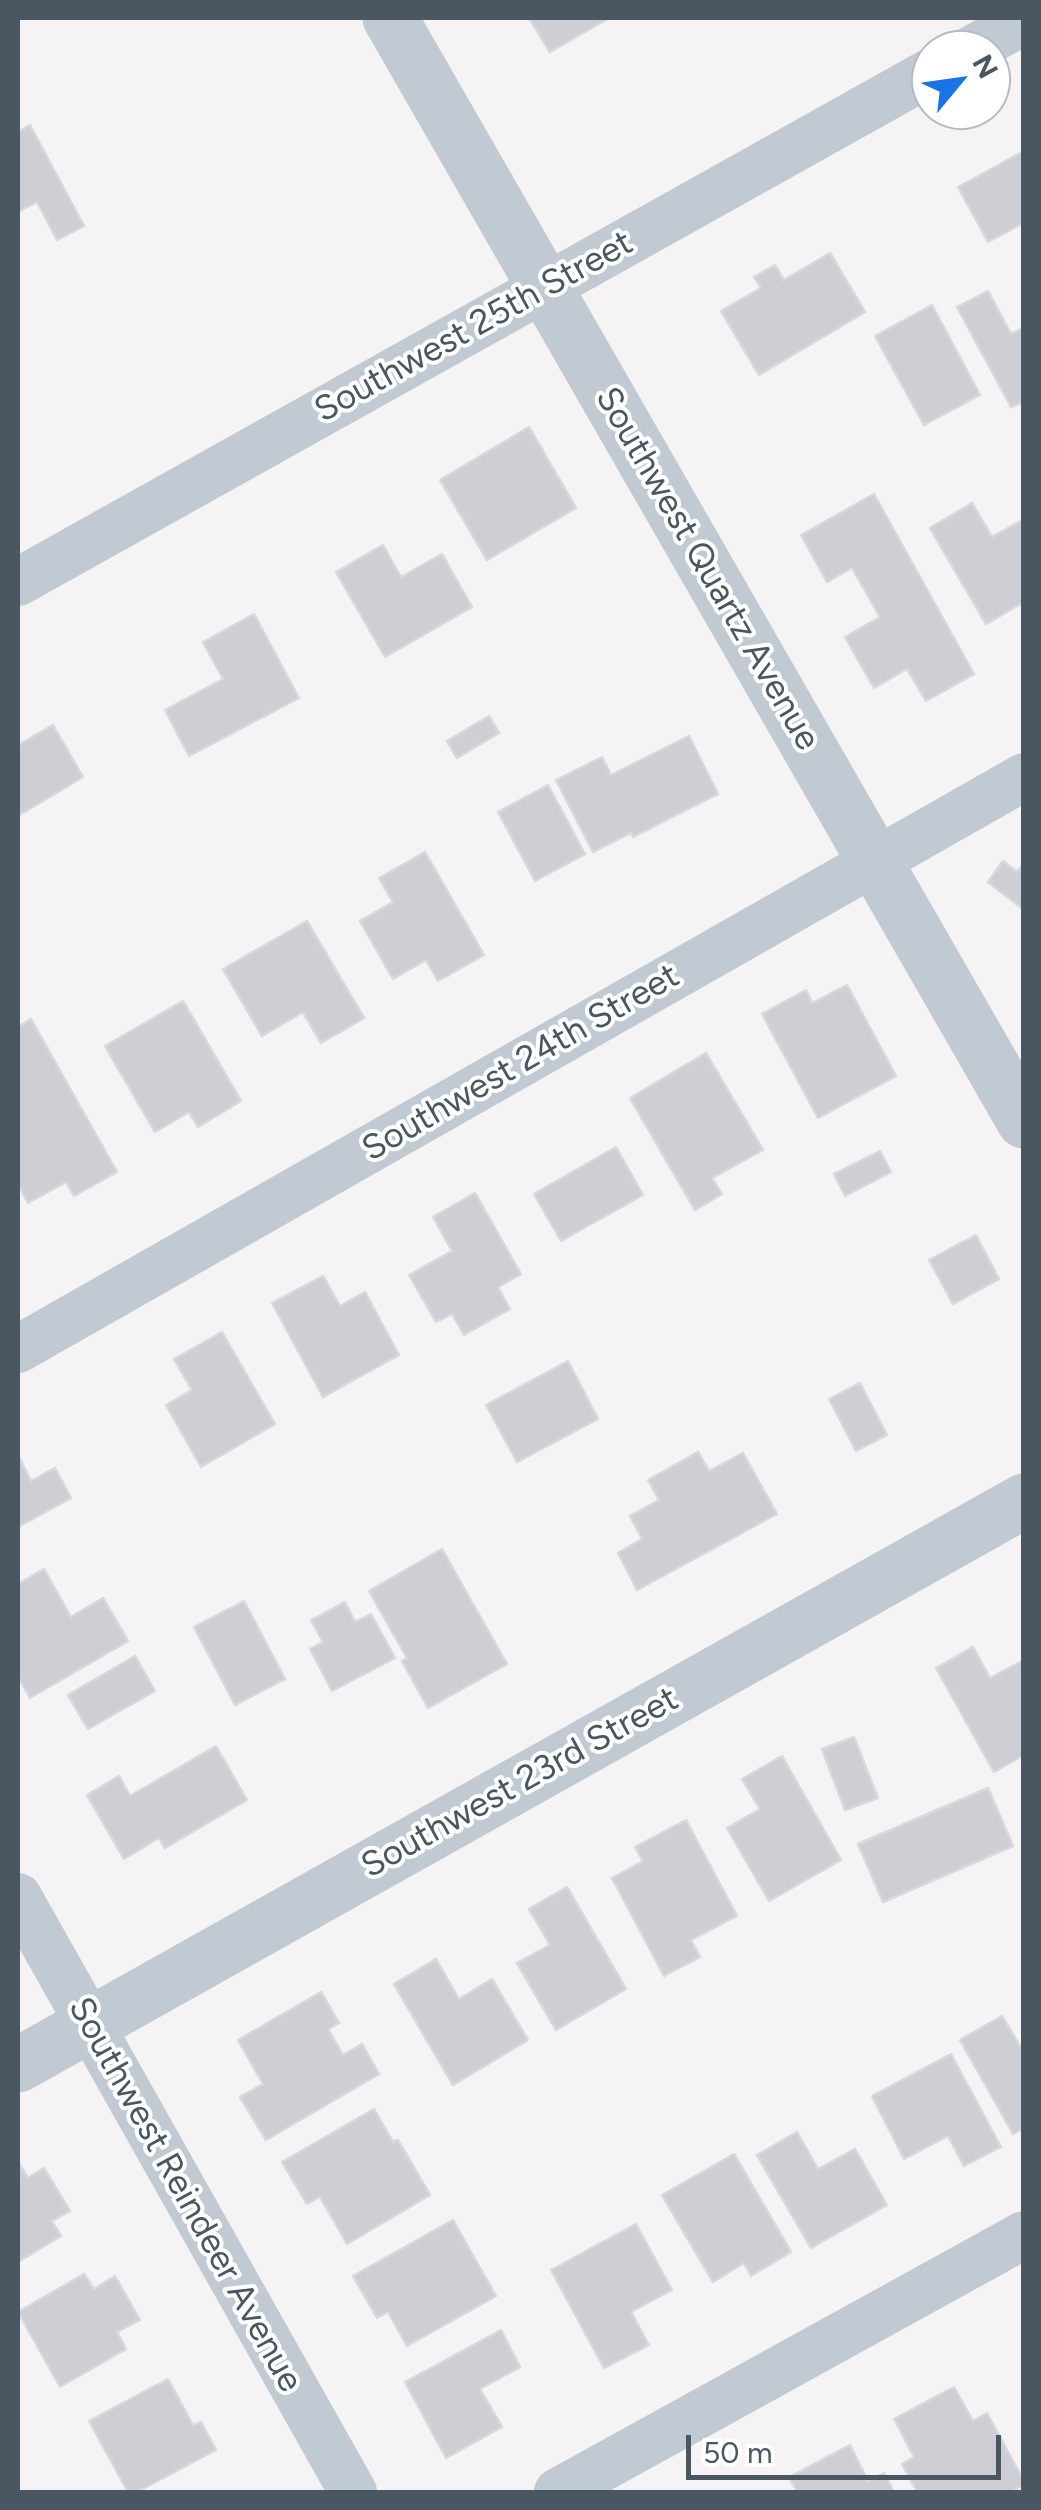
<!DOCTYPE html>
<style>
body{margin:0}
#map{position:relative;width:1041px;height:2510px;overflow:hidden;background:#f5f3f3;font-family:Figtree,sans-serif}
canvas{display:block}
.frame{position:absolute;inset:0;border:20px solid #4a5661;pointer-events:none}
.north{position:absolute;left:911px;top:30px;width:100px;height:100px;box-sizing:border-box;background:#fff;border:2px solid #b7bbc0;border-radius:50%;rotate:61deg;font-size:28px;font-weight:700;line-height:40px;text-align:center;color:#4a5661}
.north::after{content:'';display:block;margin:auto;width:35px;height:45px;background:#1a73e8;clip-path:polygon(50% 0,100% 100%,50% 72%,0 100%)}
.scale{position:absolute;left:686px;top:2435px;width:315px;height:45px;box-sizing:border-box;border:5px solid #4a5661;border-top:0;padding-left:12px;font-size:30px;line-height:35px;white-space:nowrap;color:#4a5661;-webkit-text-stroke:8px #fff;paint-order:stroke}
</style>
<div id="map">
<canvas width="1041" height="2510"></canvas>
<div class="frame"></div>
<div class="north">N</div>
<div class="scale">50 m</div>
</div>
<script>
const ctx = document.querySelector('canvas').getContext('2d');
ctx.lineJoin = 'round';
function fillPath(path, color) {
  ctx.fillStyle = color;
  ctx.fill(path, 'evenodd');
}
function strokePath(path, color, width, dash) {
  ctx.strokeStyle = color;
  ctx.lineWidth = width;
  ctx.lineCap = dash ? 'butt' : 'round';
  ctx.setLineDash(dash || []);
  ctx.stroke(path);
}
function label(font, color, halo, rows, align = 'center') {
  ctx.font = font + ' Figtree,sans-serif';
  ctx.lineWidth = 8;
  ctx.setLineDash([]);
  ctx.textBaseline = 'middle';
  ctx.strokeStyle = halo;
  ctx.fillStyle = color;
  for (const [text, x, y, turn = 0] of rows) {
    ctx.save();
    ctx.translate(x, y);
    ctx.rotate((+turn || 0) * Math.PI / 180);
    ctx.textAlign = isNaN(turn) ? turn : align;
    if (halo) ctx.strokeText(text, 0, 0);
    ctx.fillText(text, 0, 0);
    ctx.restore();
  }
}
const building = new Path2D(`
 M529,18H609L550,52Z
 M30,125L84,226L57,240L37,202L18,212V132Z
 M1024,151V223L988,242L958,187Z
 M830,253L865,312L759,375L721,311L761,288L754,277L775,265L784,280Z
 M988,291L1011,334L1024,328V401L1011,407L957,307Z
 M932,305L980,395L924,425L875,336Z
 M529,427L576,508L487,560L440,480Z
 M874,494L974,674L926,701L907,669L874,688L845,637L880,617L852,568L827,582L801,535Z
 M972,503L992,537L1024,519V602L986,624L930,528Z
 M383,545L401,577L442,554L472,607L385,657L336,572Z
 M254,614L299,698L189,756L165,710L223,679L203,642Z
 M489,716L499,733L457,758L447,741Z
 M53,725L83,777L18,816V745Z
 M689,736L718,794L633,837L631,833L593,852L556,780L602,757L611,775Z
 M548,785L585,854L535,881L498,812Z
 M425,852L484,955L438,981L426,960L393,979L360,921L393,902L379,878Z
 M1003,861L1017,872L1024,863V910L988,882Z
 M307,921L364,1018L321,1043L303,1012L262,1036L223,969Z
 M847,985L896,1076L818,1118L762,1014L806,990L812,1003Z
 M183,1001L241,1101L198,1127L189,1112L155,1132L105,1046Z
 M31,1019L117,1172L74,1196L66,1182L28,1203L18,1184V1027Z
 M706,1053L763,1150L712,1178L722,1194L695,1210L630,1098Z
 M616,1147L643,1195L561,1241L534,1194Z
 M880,1151L891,1172L845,1196L834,1174Z
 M475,1193L521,1274L498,1287L510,1309L464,1335L452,1314L436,1322L409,1275L452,1251L433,1217Z
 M976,1235L999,1279L953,1304L929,1260Z
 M323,1276L340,1306L365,1292L399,1355L323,1397L272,1303Z
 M222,1332L275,1424L201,1467L166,1405L192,1390L174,1359Z
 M568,1361L598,1419L517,1462L486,1405Z
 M860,1383L887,1435L856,1451L829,1399Z
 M698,1452L709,1471L743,1453L777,1514L637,1590L618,1553L642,1539L630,1516L659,1500L648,1480Z
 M18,1455L31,1481L55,1468L71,1498L18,1527Z
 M442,1549L507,1664L428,1708L402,1661L407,1658L369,1591Z
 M44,1569L71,1617L103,1598L128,1641L30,1698L18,1677V1635L19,1633L18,1630V1584Z
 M244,1601L285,1679L235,1705L194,1627Z
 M345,1602L355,1622L371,1614L395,1658L332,1691L310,1649L323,1642L311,1620Z
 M973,1647L990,1678L1024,1660V1755L994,1772L936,1668Z
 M135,1656L155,1691L88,1729L68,1695Z
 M854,1737L878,1798L845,1810L822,1749Z
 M216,1746L247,1800L165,1848L159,1838L124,1859L87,1795L119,1776L130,1796Z
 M782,1756L841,1860L769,1901L727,1828L760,1809L742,1779Z
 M988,1788L1013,1846L883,1902L858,1844Z
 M686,1820L737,1916L691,1940L700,1957L664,1976L612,1878L643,1861L635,1847Z
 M567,1887L626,1989L556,2030L517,1963L550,1945L529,1909Z
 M436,1959L459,1999L492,1979L528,2040L453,2085L394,1984Z
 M321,1992L339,2023L328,2029L343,2055L362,2044L379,2074L266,2140L240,2097L263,2084L238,2040Z
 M1002,2016L1024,2053V2128L1013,2134L960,2040Z
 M951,2054L1001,2147L964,2166L948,2136L904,2159L872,2096Z
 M374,2109L393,2142L398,2140L430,2195L347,2244L320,2197L307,2204L282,2162Z
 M797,2132L818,2169L855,2149L887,2205L811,2248L757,2155Z
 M734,2154L791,2252L751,2276L744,2263L713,2282L662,2195Z
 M19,2163L28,2178L44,2168L70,2211L52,2221L61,2236L18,2262Z
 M453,2220L496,2296L407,2346L388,2312L377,2318L353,2276Z
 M636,2224L672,2290L631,2312L649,2345L604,2368L551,2270Z
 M84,2274L94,2289L115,2276L140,2320L117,2332L126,2349L60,2387L18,2312Z
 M501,2330L520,2367L480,2389L502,2427L446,2458L405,2382Z
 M168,2379L193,2425L201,2422L216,2450L137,2492H128L89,2421Z
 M954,2387L973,2421L987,2413L1024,2481V2485L1010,2492H917L902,2464L914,2457L894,2419Z
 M850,2445L868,2481L884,2473L894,2492H797L789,2477Z`);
fillPath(building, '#cdcfd5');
strokePath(building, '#d7d9de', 2.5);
strokePath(new Path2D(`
 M971,50L1024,21
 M18,582L931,72
 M18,1349L1024,777
 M18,1897L353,2492
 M558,2492L1024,2235`), '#c1cad2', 48);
strokePath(new Path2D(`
 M390,18L1024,1121
 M18,2065L1024,1501`), '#c1cad2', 55);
label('35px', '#4a5661', '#fff', [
 ["Southwest 25th Street",474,327,-29],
 ["Southwest Quartz Avenue",707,569,60],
 ["Southwest 24th Street",521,1063,-30],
 ["Southwest 23rd Street",520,1783,-29],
 ["Southwest Reindeer Avenue",185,2195,61]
]);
</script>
